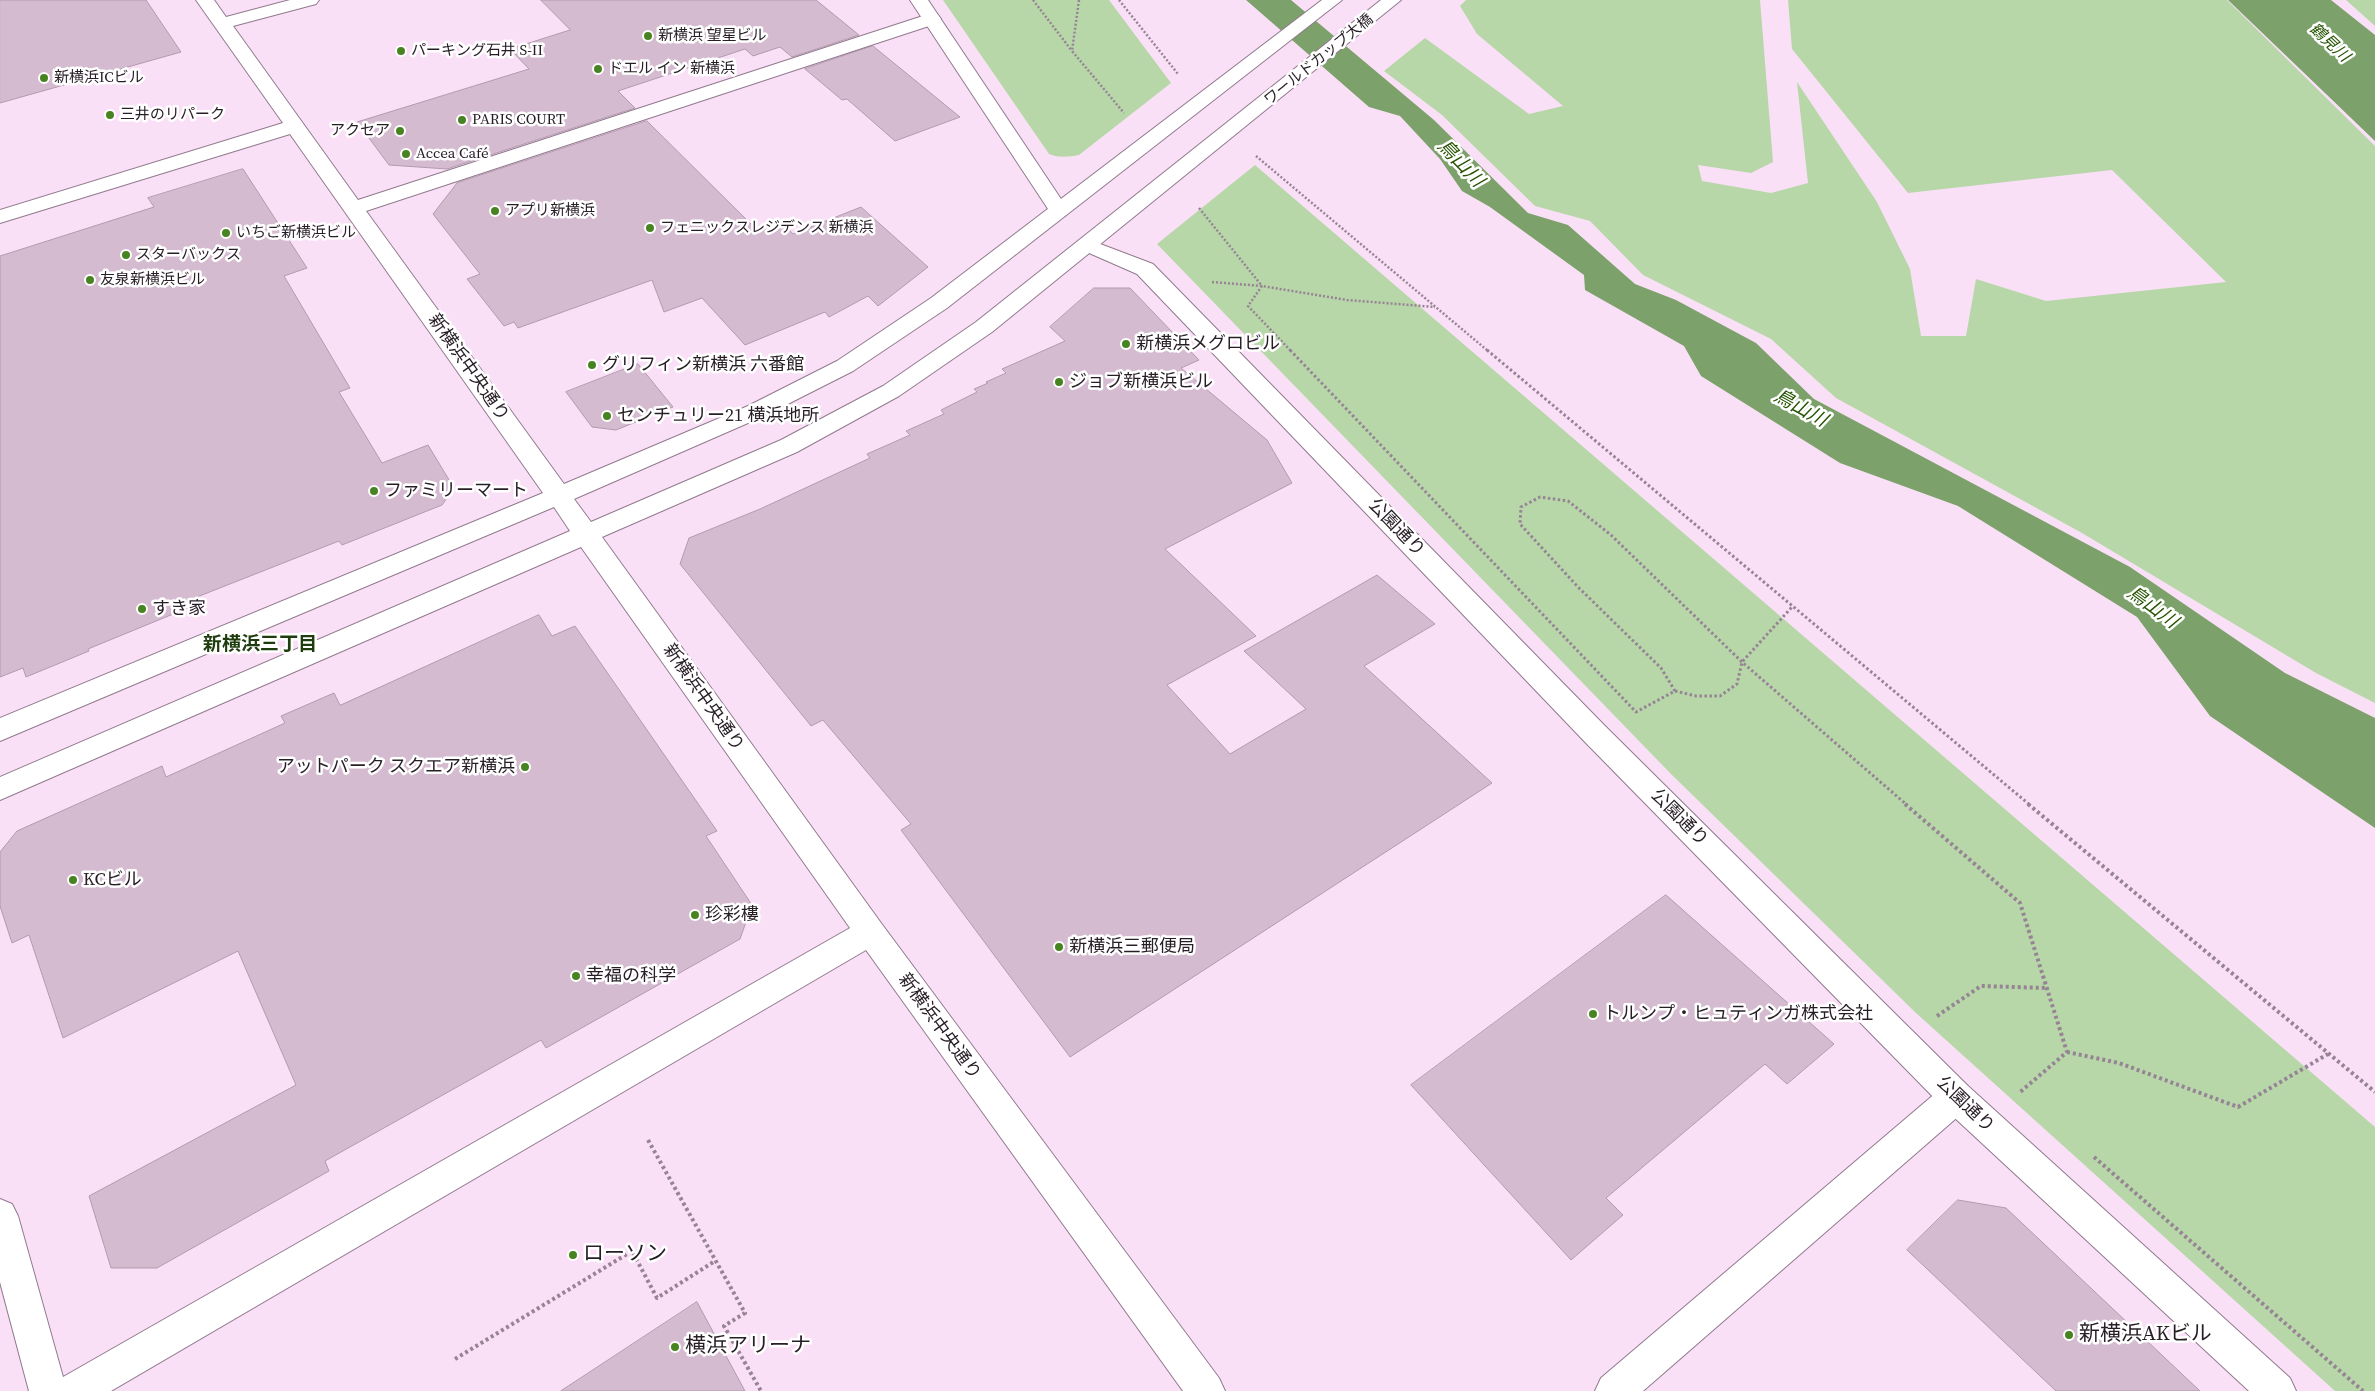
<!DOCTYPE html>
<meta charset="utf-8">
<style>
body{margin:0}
canvas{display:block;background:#fae0f6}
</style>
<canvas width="2375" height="1391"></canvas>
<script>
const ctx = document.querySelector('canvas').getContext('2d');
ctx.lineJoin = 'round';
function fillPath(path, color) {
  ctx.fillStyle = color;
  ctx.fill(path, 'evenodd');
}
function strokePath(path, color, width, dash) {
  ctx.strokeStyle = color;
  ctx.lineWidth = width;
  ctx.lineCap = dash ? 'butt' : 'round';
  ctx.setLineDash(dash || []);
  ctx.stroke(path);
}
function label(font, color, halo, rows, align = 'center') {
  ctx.font = font + ' "Source Serif 4","Noto Sans JP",serif';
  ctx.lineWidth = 5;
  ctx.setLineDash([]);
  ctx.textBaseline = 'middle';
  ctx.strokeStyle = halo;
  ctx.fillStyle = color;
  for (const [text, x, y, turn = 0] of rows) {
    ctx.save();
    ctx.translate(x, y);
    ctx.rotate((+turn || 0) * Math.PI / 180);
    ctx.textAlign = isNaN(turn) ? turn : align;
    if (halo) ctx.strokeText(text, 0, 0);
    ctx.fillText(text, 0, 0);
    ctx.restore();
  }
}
fillPath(new Path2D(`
 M943,0H1109L1171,83L1079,155C1068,157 1059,158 1049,154Z
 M1466,0H1760L1773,162L1751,173L1698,165L1702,181L1771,193L1808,183L1797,82L1877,202L1910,269L1921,336H1966L1976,279L2046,301L2226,282L2112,170L1908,193L1792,49L1788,0H2227L2375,146V703L2316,673L2082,533L1836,398L1771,339L1643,275L1590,221L1535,206L1442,115L1384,71L1425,38L1529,114L1563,106L1477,34L1460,6Z
 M2346,0H2375V26Z
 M1255,165L2375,1127V1391H2335L1916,1013L1671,774L1157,244Z`), '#b7d7a9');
fillPath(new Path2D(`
 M1246,0H1291L1434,120L1528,213L1568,225L1635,284L1676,300L1756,343L1814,399L2130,567L2285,673L2375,718V828L2210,716L2137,617L1958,506L1840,463L1701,376L1684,346L1585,290L1584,275L1490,207L1462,191L1440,159L1400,116L1369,107Z
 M2228,0H2331L2375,35V141Z`), '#7ca16b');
const building = new Path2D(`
 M0,0H146L181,52L0,103Z
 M541,0H816L859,35L792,57L780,47L753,56L745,49L618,91L635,108L447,169L389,165L357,122L529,69L510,49L570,30Z
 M873,46L960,117L895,141L847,99L842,100L805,69Z
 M647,121L759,232L783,223L793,234L861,207L928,267L878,306L868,296L829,317L825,312L745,345L702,298L664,312L652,280L518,328L514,322L504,326L467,279L480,274L433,214L457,183Z
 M243,169L307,268L284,276L350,388L339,392L382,463L428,445L454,488L442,505L342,545L339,541L197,597L200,603L88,649L89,651L26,677L23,668L0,677V256L154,207L148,198Z
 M1094,288H1130L1199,360L1181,368L1267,440L1292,483L1165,549L1256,636L1167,685L1230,754L1306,709L1244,651L1377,575L1435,624L1364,666L1492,783L1070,1057L901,830L911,824L823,720L811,726L680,564L689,538L760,509L870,458L867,454L910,435L906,431L944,414L941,410L977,392L974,389L988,383L986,382L1006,373L1002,369L1065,341L1050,327Z
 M638,364L673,407L616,430L592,427L566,392Z
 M539,615L552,636L575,626L717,831L706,836L752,905L740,939L546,1048L541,1040L325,1161L329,1171L157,1268H111L89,1196L296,1085L238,951L63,1038L29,935L12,943L0,906V852L17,831L162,766L166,777L285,723L281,716L334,693L340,705Z
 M1666,895L1834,1044L1787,1084L1765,1064L1606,1198L1623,1215L1571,1260L1411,1085Z
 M1958,1200L2006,1208L2200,1391H2056L1907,1250Z
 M697,1302L745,1391H561Z`);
fillPath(building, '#d4bbd0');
strokePath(building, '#b39aaf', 1);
const street = new Path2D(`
 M910,0H928L1069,211L1066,215L1059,217L1052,215Z
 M1087,239L1153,264L1605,726L1968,1086L2290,1378L2296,1391H2249L1944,1108L1585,742L1137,274L1080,249L1077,245L1080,241Z`);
const secondary = new Path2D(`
 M196,0H214L226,17L290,0H319L316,4L233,26L358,200L926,15H938L941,19L938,23L366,211L564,484L748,406L837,361L931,298L1322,0H1342L947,308L853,371L764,416L574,499L591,522L781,440L883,386L976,322L1381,0H1401L992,332L899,396L797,452L602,537L881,923L1219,1378L1225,1391H1183L866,950L111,1391H29L0,1282V1199L12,1204L18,1216L63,1377L850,928L581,547L0,800V777L570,531L554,507L0,741V718L543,493L290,134L0,223V210L283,123Z
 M1956,1082L1968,1086L1973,1097L1968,1108L1643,1391H1595L1601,1378L1944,1086Z`);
strokePath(street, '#917a8e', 2);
strokePath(secondary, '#917a8e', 2);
strokePath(new Path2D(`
 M1033,0L1072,51
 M1079,0L1072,51L1124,113
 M1119,0L1178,74
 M1256,156L1488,351
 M1199,208L1262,286
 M1212,282L1262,286L1347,300L1435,307
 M1262,286L1248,306L1291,351`), '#968494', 2.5, [2, 2]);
strokePath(new Path2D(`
 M1290,350L1636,712L1675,691L1661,668L1578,587L1520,524L1521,507L1540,497L1568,501L1611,535L1742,662L1907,805
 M1487,350L2030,805
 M1675,691L1696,696H1720L1737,684L1742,662L1792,607`), '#968494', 3, [2.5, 2.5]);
strokePath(new Path2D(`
 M1905,804L2020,903L2067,1052L2019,1093
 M2028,804L2375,1092
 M1937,1016L1981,986L2047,988
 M2067,1052L2119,1063L2238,1107L2328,1054
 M648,1140L745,1313L724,1326L761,1391
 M2094,1157L2363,1391
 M455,1359L632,1251L657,1298L715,1261`), '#968494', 4, [3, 3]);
fillPath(street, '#fff');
fillPath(secondary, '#fff');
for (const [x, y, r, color] of [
 [648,36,5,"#478421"],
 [401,51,5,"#478421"],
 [598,69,5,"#478421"],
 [44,78,5,"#478421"],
 [110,115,5,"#478421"],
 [462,120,5,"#478421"],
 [400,131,5,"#478421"],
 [406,154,5,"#478421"],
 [495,211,5,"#478421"],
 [650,228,5,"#478421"],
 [226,233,5,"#478421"],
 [126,255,5,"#478421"],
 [90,280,5,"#478421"],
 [1126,344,5,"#478421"],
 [592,365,5,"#478421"],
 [1059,382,5,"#478421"],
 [607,416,5,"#478421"],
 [374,491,5,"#478421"],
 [142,609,5,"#478421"],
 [525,767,5,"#478421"],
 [73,880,5,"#478421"],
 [695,915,5,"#478421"],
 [1059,947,5,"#478421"],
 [576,976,5,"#478421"],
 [1593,1014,5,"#478421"],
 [573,1255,5,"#478421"],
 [2069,1335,5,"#478421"],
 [675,1347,5,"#478421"]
]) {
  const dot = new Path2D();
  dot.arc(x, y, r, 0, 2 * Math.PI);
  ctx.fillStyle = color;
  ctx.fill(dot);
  strokePath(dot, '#fff', 2);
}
label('15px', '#261d25', '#fff', [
 ["新横浜 望星ビル",658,36],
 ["パーキング石井 S-II",411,51],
 ["ドエル イン 新横浜",608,69],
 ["新横浜ICビル",54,78],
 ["三井のリパーク",120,115],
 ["PARIS COURT",472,120],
 ["アクセア",390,131,"right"],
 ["Accea Café",416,154],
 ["アプリ新横浜",505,211],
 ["フェニックスレジデンス 新横浜",660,228],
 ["いちご新横浜ビル",236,233],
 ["スターバックス",136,255],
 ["友泉新横浜ビル",100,280]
], 'left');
label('15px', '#261d25', '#fff', [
 ["ワールドカップ大橋",1319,60,-39]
]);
label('italic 16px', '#275503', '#fff', [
 ["鶴見川",2329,43,43]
]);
label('18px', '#261d25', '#fff', [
 ["新横浜メグロビル",1136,344],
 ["グリフィン新横浜 六番館",602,365],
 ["ジョブ新横浜ビル",1069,382],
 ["センチュリー21 横浜地所",617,416],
 ["ファミリーマート",384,491],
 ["すき家",152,609],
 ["アットパーク スクエア新横浜",515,767,"right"],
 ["KCビル",83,880],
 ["珍彩樓",705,915],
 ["新横浜三郵便局",1069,947],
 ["幸福の科学",586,976],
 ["トルンプ・ヒュティンガ株式会社",1603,1014]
], 'left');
label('18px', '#261d25', '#fff', [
 ["新横浜中央通り",468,368,55],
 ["公園通り",1396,528,46],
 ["新横浜中央通り",703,698,55],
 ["公園通り",1679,818,45],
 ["新横浜中央通り",939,1027,54],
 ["公園通り",1965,1105,44]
]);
label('italic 19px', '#275503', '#fff', [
 ["鳥山川",1460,164,46],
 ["鳥山川",1800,409,29],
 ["鳥山川",2152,608,36]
]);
label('bold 19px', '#1f3c0e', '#fff', [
 ["新横浜三丁目",260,645]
]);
label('21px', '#261d25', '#fff', [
 ["ローソン",583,1255],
 ["新横浜AKビル",2079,1335],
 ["横浜アリーナ",685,1347]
], 'left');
</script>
